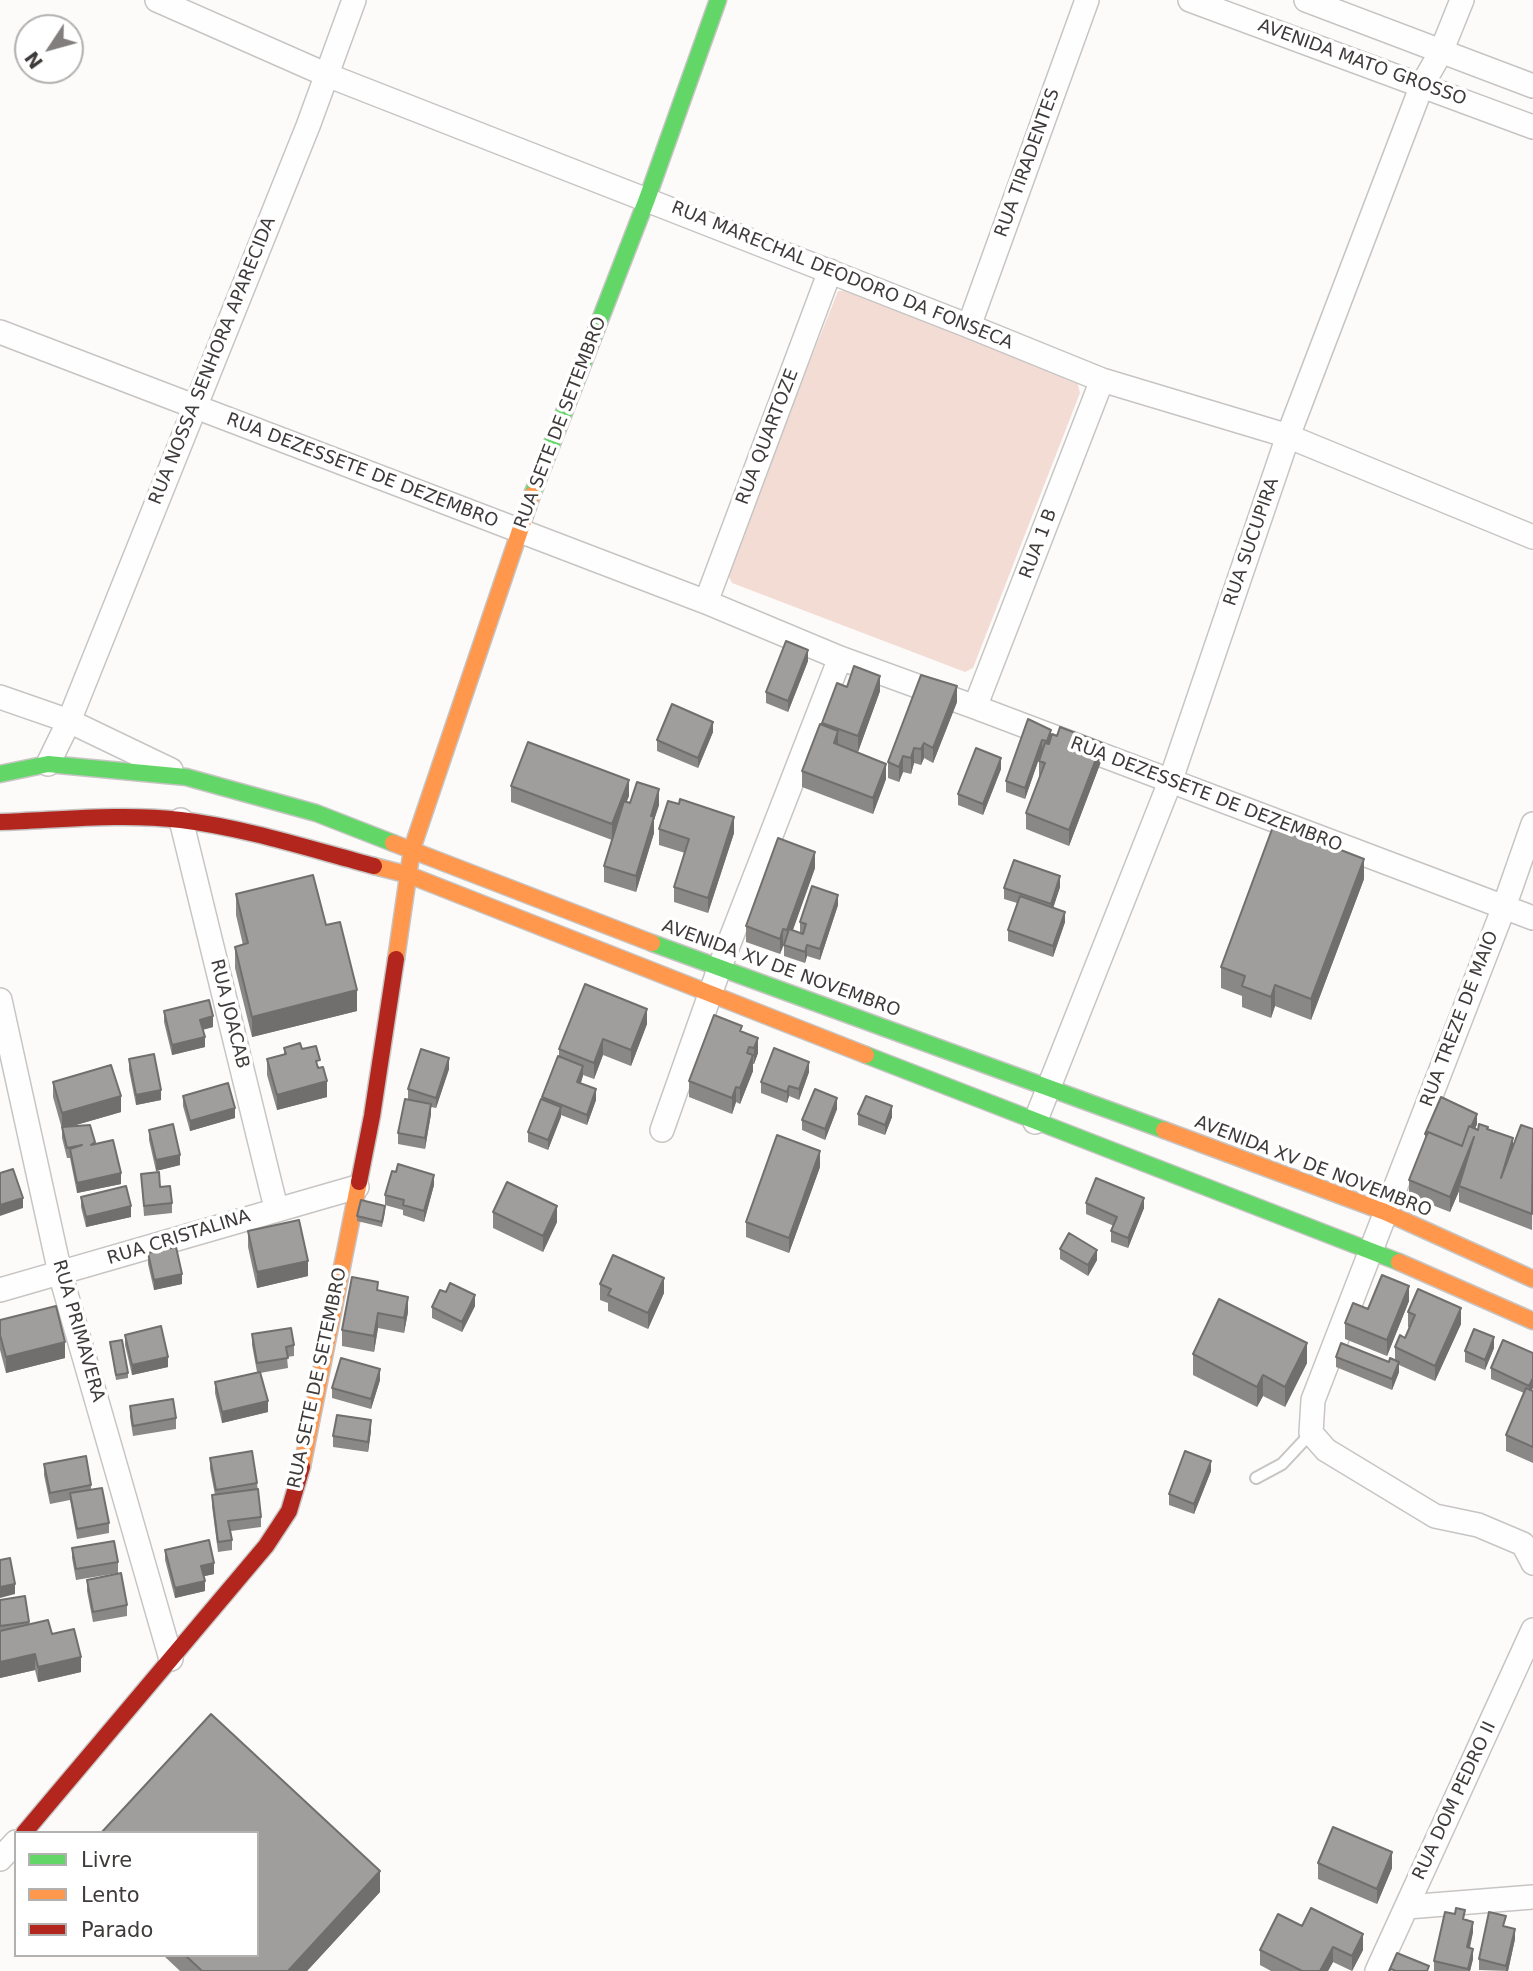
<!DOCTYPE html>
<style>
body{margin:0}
#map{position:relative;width:1533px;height:1971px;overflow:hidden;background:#fdfbfa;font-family:"DejaVu Sans",sans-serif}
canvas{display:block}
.legend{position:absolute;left:14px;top:1831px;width:245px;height:126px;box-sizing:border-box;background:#fff;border:2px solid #b2b1b0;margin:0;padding:9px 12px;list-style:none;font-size:21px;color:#3e3b3a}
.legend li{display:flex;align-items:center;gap:14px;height:35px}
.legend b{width:35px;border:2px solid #b2b1b0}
.north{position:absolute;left:14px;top:14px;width:70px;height:70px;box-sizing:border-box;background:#fff;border:2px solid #b2b1b0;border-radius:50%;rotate:234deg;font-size:19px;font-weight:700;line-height:28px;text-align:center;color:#3e3b3a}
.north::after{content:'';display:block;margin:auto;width:24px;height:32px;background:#817e7d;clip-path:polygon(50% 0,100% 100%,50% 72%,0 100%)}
</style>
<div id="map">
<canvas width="1533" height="1971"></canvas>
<ul class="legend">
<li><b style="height:9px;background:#63d668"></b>Livre</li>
<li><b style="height:9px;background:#ff974d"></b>Lento</li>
<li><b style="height:9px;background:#b3261e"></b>Parado</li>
</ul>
<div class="north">N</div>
</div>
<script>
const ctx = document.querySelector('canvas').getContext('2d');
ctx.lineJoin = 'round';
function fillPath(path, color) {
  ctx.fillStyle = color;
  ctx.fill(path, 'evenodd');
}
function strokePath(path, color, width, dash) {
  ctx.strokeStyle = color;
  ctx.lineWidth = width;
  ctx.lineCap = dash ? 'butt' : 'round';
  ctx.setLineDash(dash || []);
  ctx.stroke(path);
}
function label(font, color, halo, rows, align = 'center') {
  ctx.font = font + ' "DejaVu Sans",sans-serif';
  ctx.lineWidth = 7;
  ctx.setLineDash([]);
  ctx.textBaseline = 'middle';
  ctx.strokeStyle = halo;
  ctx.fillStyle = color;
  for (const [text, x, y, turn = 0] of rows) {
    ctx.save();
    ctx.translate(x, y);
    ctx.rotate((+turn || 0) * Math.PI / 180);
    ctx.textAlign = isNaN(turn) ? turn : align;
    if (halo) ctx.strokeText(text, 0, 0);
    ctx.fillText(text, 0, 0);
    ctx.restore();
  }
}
fillPath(new Path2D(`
 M850,290L1078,384L1080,393L973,668L965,672L732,583L726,571L838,291Z`), '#f3dcd4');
const lane = new Path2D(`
 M1256,1478L1282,1464L1311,1433`);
const street = new Path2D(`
 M157,0L327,75L969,326L1102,380L1285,435L1533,537
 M1190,0L1533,127
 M1306,0L1533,86
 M969,326L1087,0
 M0,332L706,602L840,658L975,707L1533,918
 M706,602L830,271
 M0,697L69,721L171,770
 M975,707L1102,380
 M48,764L69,721L308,126L354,0
 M181,820L276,1208
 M1533,824L1504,907L1313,1400L1311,1433L1326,1450L1435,1516L1478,1525L1523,1544L1533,1563
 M0,1000L60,1273L171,1659
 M1035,1122L1170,782L1288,436L1422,85L1441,52L1462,0
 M662,1130L719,969L840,658
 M0,1290L357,1187
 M0,1859L16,1842
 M1407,1907L1533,1897
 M1377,1971L1533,1630`);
const fast = new Path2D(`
 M532,495L647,199L718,0
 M0,774L48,764L186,777L316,813L393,843
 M652,943L1164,1130
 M866,1055L1399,1262`);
const slow = new Path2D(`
 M393,843L652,943
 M374,866L409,875L866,1055
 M396,959L412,849L532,495
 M1164,1130L1385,1212L1533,1279
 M1399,1262L1533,1321
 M302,1467L359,1182`);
const jam = new Path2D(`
 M0,822C60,820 122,813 181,820C246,828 310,849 374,866
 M359,1182L372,1116L396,959
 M24,1833L266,1546L289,1511L302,1467`);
strokePath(lane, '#c7c5c4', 14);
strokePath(street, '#c7c5c4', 26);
strokePath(fast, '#c7c5c4', 19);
strokePath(slow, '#c7c5c4', 19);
strokePath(jam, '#c7c5c4', 19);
strokePath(lane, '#fffefe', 10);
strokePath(street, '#fffefe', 23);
strokePath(fast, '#63d668', 16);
strokePath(slow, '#ff974d', 16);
strokePath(jam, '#b3261e', 16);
fillPath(new Path2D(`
 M808,661L788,712L766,703V692Z
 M847,687L880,691L858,752L886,779L873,814L802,787V771L822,723Z
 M957,702L933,763L924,758L921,765L914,763L911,774L903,772L899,782L888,778V762Z
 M1028,719L1051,739L1102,759L1069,846L1026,829V813L1040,777L1039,776V761L1043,751L1042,750L1025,799L1006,792V781Z
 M713,732L698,768L657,751V740Z
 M1001,769L983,815L958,805V794Z
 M511,786L629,796L626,802L630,803L659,805L654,820V833L636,892L604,882V866L612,840L511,802Z
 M679,804L734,833L708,913L674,902V887L685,853L659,845V829Z
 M815,868L793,930L800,933V922L838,905L820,960L807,956L805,963L784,956V945L780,954L746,942V926Z
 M1364,879L1311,1020L1275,1006L1271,1018L1242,1007V996L1221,988V967Z
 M1060,887L1053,907L1065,922L1053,957L1008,941V930L1017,903L1004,899V888Z
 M236,894L326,925L357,1011L252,1037L235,968V947L243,945L236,915Z
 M164,1011L213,1027L203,1030L205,1047L172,1055L164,1022Z
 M647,1024L631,1066L603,1055L594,1079L583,1075L581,1083L596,1100L587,1125L561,1115L548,1150L528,1142V1132L559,1056V1049Z
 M742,1031L758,1053L754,1064H753V1071L740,1104L736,1102L732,1114L689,1097V1081Z
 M284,1048L302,1049L320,1068L327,1097L277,1110L267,1075V1059L284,1054Z
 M129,1059L161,1100L136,1105L129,1070Z
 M449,1069L436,1108L431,1107V1114L425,1149L398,1144V1133L408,1099V1089Z
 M809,1072L799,1100L789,1096L787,1103L761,1093V1082Z
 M53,1082L121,1112L69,1127L95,1144L121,1184L77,1193L70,1158H67L62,1138V1129L53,1097Z
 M183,1096L235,1118L190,1131L183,1106Z
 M837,1109L825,1140L802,1130V1120Z
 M858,1114L892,1117L885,1135L858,1125Z
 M1477,1124L1475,1129L1488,1130L1513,1146L1533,1129L1532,1230L1459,1202V1191L1450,1212L1409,1196V1180L1425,1140V1134Z
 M149,1130L180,1165L156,1171L149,1140Z
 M820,1167L789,1253L746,1237V1222Z
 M141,1174L160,1187L172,1203V1213L144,1216Z
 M434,1185L424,1222L403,1215V1210L385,1205V1195Z
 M81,1197L131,1217L86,1227L81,1207Z
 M1086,1203L1144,1208L1128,1248L1111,1242V1231L1114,1226L1086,1214Z
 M385,1212L382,1227L357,1221V1216Z
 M493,1212L557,1222L543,1252L493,1228Z
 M248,1231L308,1276L257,1288L248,1247Z
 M1060,1249L1097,1260L1088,1276L1060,1259Z
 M148,1253L182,1284L154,1290L148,1264Z
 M600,1284L664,1293L648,1329L608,1311V1303L600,1300Z
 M378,1291L408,1312L404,1333L378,1328L374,1352L342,1346V1330Z
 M1409,1301L1387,1356L1345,1339V1323L1368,1309Z
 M475,1306L462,1332L432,1318V1307Z
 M1408,1312L1461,1324L1435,1381L1399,1365V1372L1392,1390L1336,1367V1357L1389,1362L1395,1360V1347L1405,1338L1410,1328L1408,1327Z
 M0,1320L65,1358L6,1373L0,1350Z
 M252,1334L294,1345V1356L287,1357L288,1368L260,1373L268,1412L222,1423L215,1393V1382L257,1372L252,1345Z
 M125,1335L168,1367L132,1375L125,1345Z
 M1503,1340L1533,1391V1463L1506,1451V1435L1524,1393L1491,1379V1368Z
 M110,1342L128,1373V1378L116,1380Z
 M1494,1348L1485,1370L1465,1362V1351Z
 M1193,1354L1307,1363L1285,1407L1263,1396L1257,1407L1193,1375Z
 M380,1380L371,1409L332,1398V1388Z
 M130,1406L176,1418V1429L133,1436L130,1417Z
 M371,1431L368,1452L333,1447V1436Z
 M210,1458L257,1483L261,1517V1527L231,1531L232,1540V1550L218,1552L212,1506V1495H215L210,1469Z
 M44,1464L91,1485V1489L109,1523V1533L77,1539L70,1500L50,1504L44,1475Z
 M1211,1471L1194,1514L1169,1505V1494Z
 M72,1548L118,1562V1573L76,1580L72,1558Z
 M165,1550L214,1574L204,1576L205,1591L175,1598L165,1560Z
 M87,1580L127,1605V1616L93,1622L87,1591Z
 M0,1600L29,1622V1624L52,1634L81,1672L38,1682L35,1670L0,1678Z
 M1318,1863L1392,1868L1377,1904L1318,1879Z
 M380,1892L307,1971H180L163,1955H257Z
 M1465,1920L1473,1932L1470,1948L1473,1959L1470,1971H1434V1961Z
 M1302,1926L1363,1950L1352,1971L1333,1962L1328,1971H1271L1260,1965V1950Z
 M1506,1926L1515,1939L1508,1971L1479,1970V1959Z`), '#8a8886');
fillPath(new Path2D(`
 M808,650V661L788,712V701Z
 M880,676V691L858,752V736Z
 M957,686V702L933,763V748Z
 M713,722V732L698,768V758Z
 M1051,730V741L1047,752V741Z
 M838,731V747L834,743Z
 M1042,740V750L1025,799V788Z
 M924,743V758L921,765V749Z
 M1102,743V759L1069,846V830Z
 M914,748V763L911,774V758Z
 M903,756V772L899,782V767Z
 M1001,758V769L983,815V804Z
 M886,764V779L873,814V798Z
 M629,780V796L612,840V824Z
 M659,789V805L654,820V833L636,892V876L651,816Z
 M734,817V833L708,913V898Z
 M815,852V868L787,946V930Z
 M1364,859V879L1311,1020V999Z
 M1060,876V887L1051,915V904Z
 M838,895V905L820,960V949Z
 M1065,912V922L1053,957V946Z
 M783,929V945L780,954V939Z
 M807,945V956L805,963V952Z
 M1275,985V1006L1271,1018V997Z
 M357,990V1011L252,1037V1017Z
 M647,1009V1024L631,1066V1050Z
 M213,1016V1027L200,1030V1020Z
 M205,1037V1047L172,1055V1045Z
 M758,1038V1053L754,1064V1048Z
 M603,1039V1055L594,1079V1063Z
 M753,1055V1071L740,1104V1088Z
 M449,1058V1069L436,1108V1098Z
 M809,1062V1072L799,1100V1089Z
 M583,1066V1076L577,1092V1082Z
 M327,1081V1097L277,1110V1095Z
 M789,1086V1096L787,1103V1092Z
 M736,1087V1102L732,1114V1098Z
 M596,1089V1100L587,1125V1115Z
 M161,1090V1100L136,1105V1095Z
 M121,1096V1112L62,1129V1113Z
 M837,1098V1109L825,1140V1129Z
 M431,1104V1114L425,1149V1138Z
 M892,1106V1117L885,1135V1125Z
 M561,1107V1117L548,1150V1140Z
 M235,1108V1118L190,1131V1121Z
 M1477,1114V1124L1462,1158V1147Z
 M1474,1137L1459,1186V1191L1450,1212V1197Z
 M1513,1138V1154L1501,1178Z
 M820,1151V1167L789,1253V1238Z
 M180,1155V1165L156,1171V1160Z
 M121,1173V1184L77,1193V1183Z
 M434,1175V1185L424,1222V1211Z
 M23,1198V1208L0,1216V1205Z
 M1144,1198V1208L1128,1248V1238Z
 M131,1206V1217L86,1227V1217Z
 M557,1206V1222L543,1252V1236Z
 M1097,1250V1260L1088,1276V1265Z
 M308,1261V1276L257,1288V1272Z
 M182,1274V1284L154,1290V1280Z
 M664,1278V1293L648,1329V1313Z
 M1409,1286V1301L1387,1356V1340Z
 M475,1295V1306L462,1332V1322Z
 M408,1297V1312L404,1333V1318Z
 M1461,1308V1324L1435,1381V1366Z
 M378,1313V1328L374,1352V1336Z
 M1494,1337V1348L1485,1370V1360Z
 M65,1342V1358L6,1373V1357Z
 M1307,1343V1363L1285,1407V1387Z
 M168,1357V1367L132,1375V1365Z
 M1399,1362V1372L1392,1390V1379Z
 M380,1369V1380L371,1409V1399Z
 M1263,1375V1396L1257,1407V1387Z
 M1533,1378V1388L1529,1396V1386Z
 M268,1401V1412L222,1423V1412Z
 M371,1420V1431L368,1452V1442Z
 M1211,1461V1471L1194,1514V1504Z
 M214,1563V1574L201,1577V1566Z
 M205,1581V1591L175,1598V1588Z
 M15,1584V1594L0,1598V1587Z
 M35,1654V1670L0,1678V1662Z
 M81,1657V1672L38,1682V1667Z
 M1392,1852V1868L1377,1904V1889Z
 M380,1871V1892L307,1971H288Z
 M1473,1922V1932L1467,1958V1947Z
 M1515,1929V1939L1508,1971H1506V1966Z
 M1363,1934V1950L1352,1971V1956Z
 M1333,1947V1962L1328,1971H1320Z
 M1473,1949V1959L1470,1971H1468Z`), '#706f6d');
const building = new Path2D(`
 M786,641L808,650L788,701L766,692Z
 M854,666L880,676L858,736L822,723L837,683L847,687Z
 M921,675L957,686L933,748L924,743L921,749L914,748L911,758L903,756L899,767L888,762Z
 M672,704L713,722L698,758L657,740Z
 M1028,719L1051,730L1047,741L1042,740L1025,788L1006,781Z
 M820,724L838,731L834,743L886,764L873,798L802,771Z
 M1060,727L1102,743L1069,830L1026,813L1045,763L1039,761L1045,743L1049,744L1052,734L1057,736Z
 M528,742L629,780L612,824L511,786Z
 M976,748L1001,758L983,804L958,794Z
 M637,782L659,789L651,816L654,817L636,876L604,866L624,801L630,803Z
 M680,799L734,817L708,898L674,887L689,839L659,829L668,801L679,804Z
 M1274,824L1364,859L1311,999L1275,985L1271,997L1242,986L1245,976L1221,967Z
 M778,838L815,852L789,924L787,930L783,929L780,939L746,926Z
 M1014,860L1060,876L1051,904L1004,888Z
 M313,875L326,925L340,922L357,990L252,1017L235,947L248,943L236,894Z
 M812,886L838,895L820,949L807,945L805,952L784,945L789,929L803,934L806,924L800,922Z
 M1020,896L1065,912L1053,946L1008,930Z
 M585,984L647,1009L631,1050L603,1039L594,1063L559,1049Z
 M209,1000L213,1016L200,1020L205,1037L172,1045L164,1011Z
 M714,1015L742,1026L740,1031L758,1038L754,1048L749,1047L747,1053L753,1055L740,1088L736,1087L732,1098L689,1081Z
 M300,1043L302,1049L316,1046L320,1060L316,1061L318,1068L323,1067L327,1081L277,1095L267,1059L286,1054L284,1048Z
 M774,1048L809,1062L799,1089L789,1086L787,1092L761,1082Z
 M421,1049L449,1058L436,1098L408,1089Z
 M154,1054L161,1090L136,1095L129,1059Z
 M558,1056L583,1066L577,1082L596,1089L587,1115L542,1097Z
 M111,1065L121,1096L62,1113L53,1082Z
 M228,1083L235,1108L190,1121L183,1096Z
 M815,1089L837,1098L825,1129L802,1120Z
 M866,1096L892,1106L885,1125L858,1114Z
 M1441,1097L1477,1114L1471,1127L1469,1126L1462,1146L1428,1132L1427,1135L1425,1134Z
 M405,1099L431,1104L425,1138L398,1133Z
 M541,1099L561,1107L548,1140L528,1132Z
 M173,1124L180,1155L156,1160L149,1130Z
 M1479,1124L1488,1127L1487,1129L1513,1138L1501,1178L1521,1125L1533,1129L1532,1214L1459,1186L1474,1137L1450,1197L1409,1180L1428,1132L1462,1146L1469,1126L1478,1130Z
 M90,1125L95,1142L91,1145L113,1140L121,1173L77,1183L70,1149L82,1145L67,1148L62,1127Z
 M777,1135L820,1151L789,1238L746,1222Z
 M398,1164L434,1175L424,1211L403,1205L404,1200L385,1195L392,1171L396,1172Z
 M13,1169L23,1198L0,1205V1173Z
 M159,1172L160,1187L170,1186L172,1203L144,1206L141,1174Z
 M1096,1178L1144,1198L1128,1238L1111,1231L1117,1217L1086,1203Z
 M507,1182L557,1206L543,1236L493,1212Z
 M126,1186L131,1206L86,1217L81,1197Z
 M361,1200L385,1206L382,1222L357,1216Z
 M299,1220L308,1261L257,1272L248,1231Z
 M1069,1233L1097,1250L1088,1265L1060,1249Z
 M176,1247L182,1274L154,1280L148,1253Z
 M613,1255L664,1278L648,1313L608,1295L611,1289L600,1284Z
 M1382,1275L1409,1286L1387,1340L1345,1323L1353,1303L1368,1309Z
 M352,1277L378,1282L377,1290L408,1297L404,1318L378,1313L374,1336L342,1330Z
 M450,1283L475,1295L462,1322L432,1307L440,1290L446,1292Z
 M1418,1289L1461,1308L1435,1366L1395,1347L1400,1335L1405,1338L1415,1315L1408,1312Z
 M1219,1299L1307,1343L1285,1387L1263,1375L1257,1387L1193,1354Z
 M56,1306L65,1342L6,1357L0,1335V1320Z
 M161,1326L168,1357L132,1365L125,1335Z
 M291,1328L294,1345L286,1347L288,1358L257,1363L252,1334Z
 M1474,1329L1494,1337L1485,1360L1465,1351Z
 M122,1340L128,1373L116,1375L110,1342Z
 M1503,1340L1533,1353V1378L1529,1386L1491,1368Z
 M1341,1343L1389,1362L1390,1358L1399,1362L1392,1379L1336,1357Z
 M341,1358L380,1369L371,1399L332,1388Z
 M260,1372L268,1401L222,1412L215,1382Z
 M1526,1388L1533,1391V1447L1506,1435Z
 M173,1399L176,1418L133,1426L130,1406Z
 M337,1415L371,1420L368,1442L333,1436Z
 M252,1451L257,1483L216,1490L210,1458Z
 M1185,1451L1211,1461L1194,1504L1169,1494Z
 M86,1456L91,1485L50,1493L44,1464Z
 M102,1488L109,1523L77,1529L70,1493Z
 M258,1489L261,1517L228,1521L232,1540L218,1542L212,1495Z
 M209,1540L214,1563L201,1566L205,1581L175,1588L165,1550Z
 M114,1541L118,1562L76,1569L72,1548Z
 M10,1558L15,1584L0,1587V1560Z
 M121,1573L127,1605L93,1612L87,1580Z
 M25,1596L29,1622L0,1626V1600Z
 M48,1620L52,1634L74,1629L81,1657L38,1667L35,1654L0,1662V1631Z
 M211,1714L380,1871L288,1971H202L185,1955H257V1833H101Z
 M1333,1827L1392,1852L1377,1889L1318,1863Z
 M1311,1908L1363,1934L1352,1956L1333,1947L1320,1971H1302L1260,1950L1278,1914L1302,1926Z
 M1456,1908L1465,1910L1463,1919L1473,1922L1467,1947L1473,1949L1468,1969L1434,1961L1445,1912L1455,1914Z
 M1489,1912L1506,1916L1503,1926L1515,1929L1506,1966L1479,1959Z
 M1397,1953L1429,1966L1427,1971H1396L1391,1969L1389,1971Z`);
fillPath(building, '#a09e9c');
strokePath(building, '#706f6d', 2);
label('18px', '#3e3b3a', '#fff', [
 ["AVENIDA MATO GROSSO",1362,63,20],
 ["RUA TIRADENTES",1028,163,-70],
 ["RUA MARECHAL DEODORO DA FONSECA",842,276,22],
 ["RUA NOSSA SENHORA APARECIDA",213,361,-68],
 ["RUA SETE DE SETEMBRO",561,423,-69],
 ["RUA QUARTOZE",768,437,-69],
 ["RUA DEZESSETE DE DEZEMBRO",362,471,21],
 ["RUA SUCUPIRA",1252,542,-71],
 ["RUA 1 B",1039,544,-69],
 ["RUA DEZESSETE DE DEZEMBRO",1206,795,21],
 ["AVENIDA XV DE NOVEMBRO",781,969,20],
 ["RUA JOACAB",229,1014,76],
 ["RUA TREZE DE MAIO",1460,1019,-69],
 ["AVENIDA XV DE NOVEMBRO",1313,1167,21],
 ["RUA CRISTALINA",179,1238,-17],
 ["RUA PRIMAVERA",78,1331,74],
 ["RUA SETE DE SETEMBRO",318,1378,-78],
 ["RUA DOM PEDRO II",1455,1801,-65]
]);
</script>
